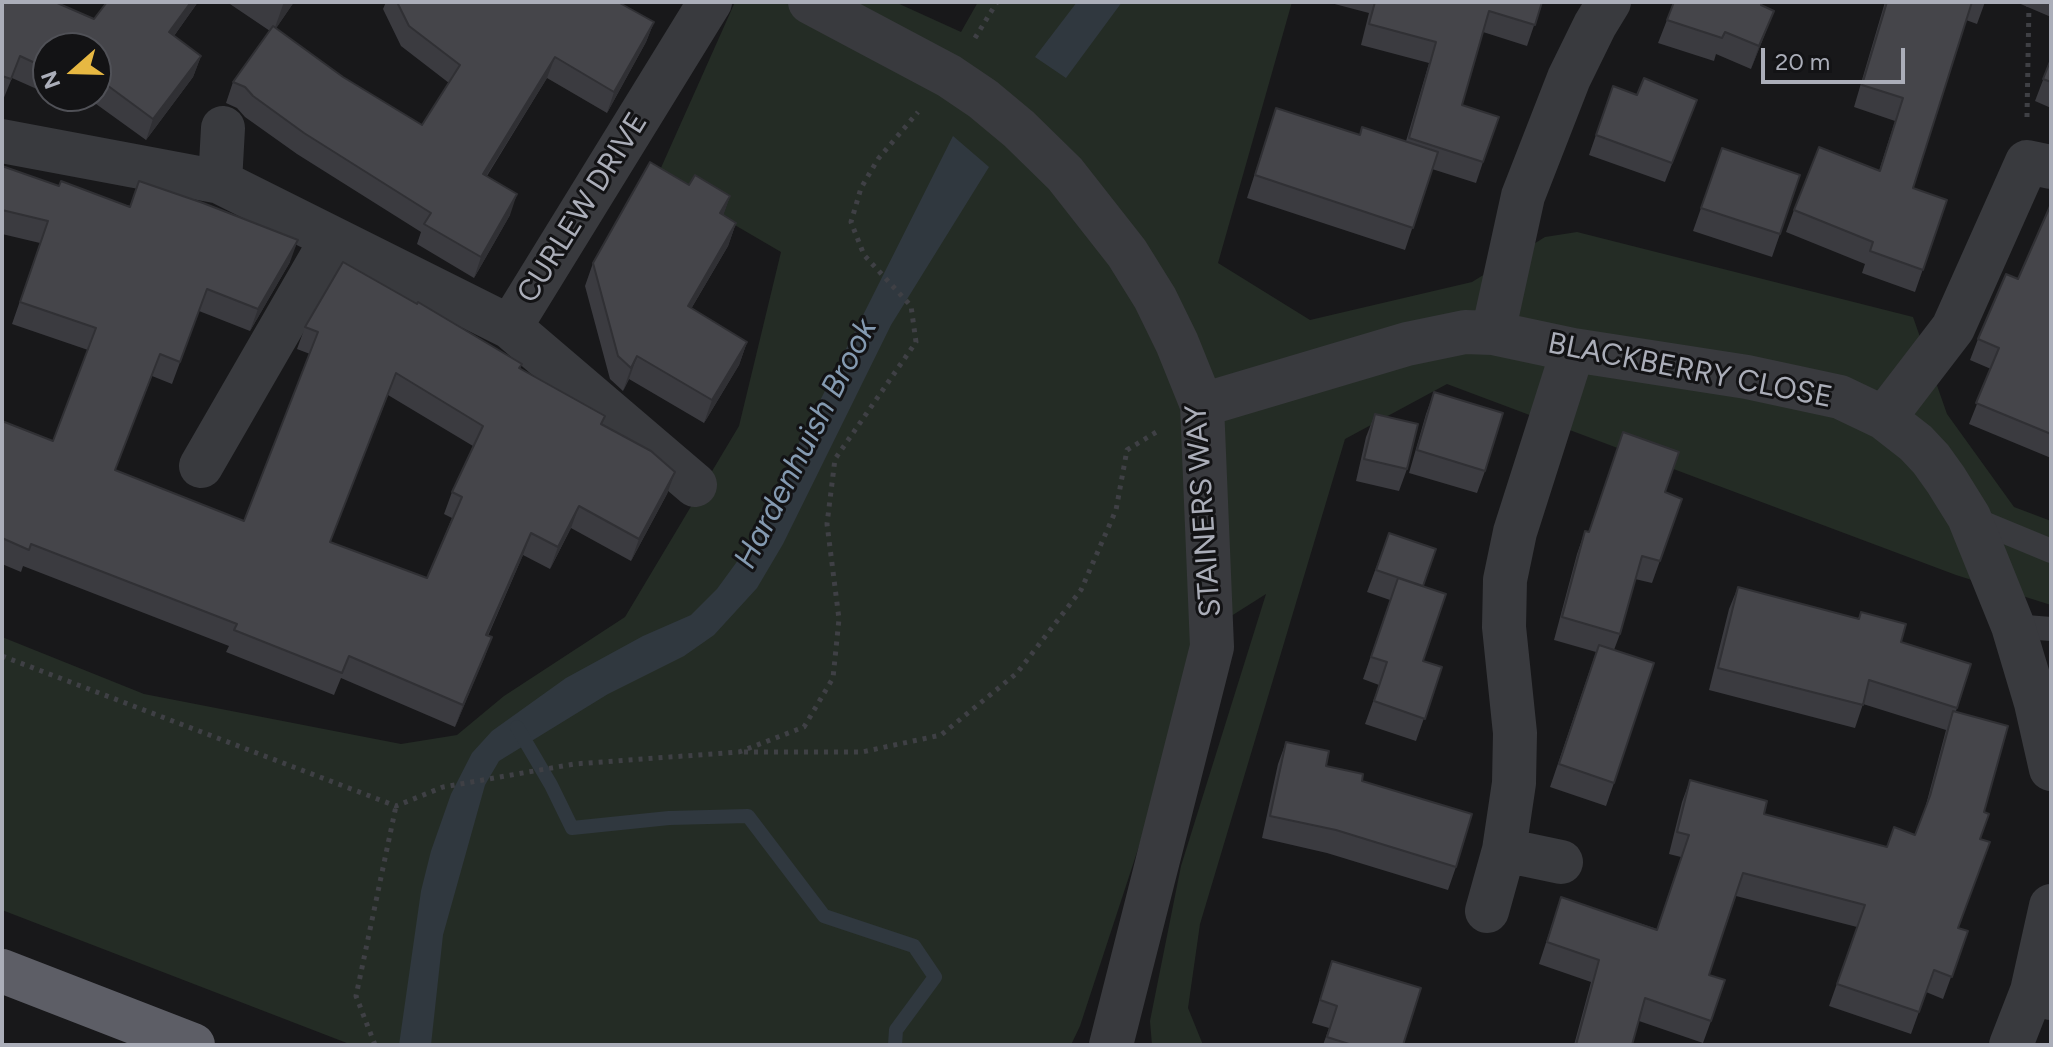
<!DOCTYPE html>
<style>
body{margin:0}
#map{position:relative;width:2053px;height:1047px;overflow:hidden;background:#18181a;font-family:Figtree,sans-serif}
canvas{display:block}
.frame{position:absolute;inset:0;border:4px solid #abaeb9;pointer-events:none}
.north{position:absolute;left:32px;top:32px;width:80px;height:80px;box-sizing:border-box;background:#131315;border:2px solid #505157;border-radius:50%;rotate:250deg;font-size:22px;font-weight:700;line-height:32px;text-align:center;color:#abaeb9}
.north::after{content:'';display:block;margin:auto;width:28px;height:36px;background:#e7b842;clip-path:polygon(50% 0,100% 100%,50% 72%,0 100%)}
.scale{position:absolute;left:1761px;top:48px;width:144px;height:36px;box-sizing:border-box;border:4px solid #abaeb9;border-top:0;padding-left:10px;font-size:24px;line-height:28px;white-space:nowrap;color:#abaeb9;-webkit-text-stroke:6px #131315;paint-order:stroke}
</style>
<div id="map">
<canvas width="2053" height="1047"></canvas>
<div class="frame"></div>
<div class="north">N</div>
<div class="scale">20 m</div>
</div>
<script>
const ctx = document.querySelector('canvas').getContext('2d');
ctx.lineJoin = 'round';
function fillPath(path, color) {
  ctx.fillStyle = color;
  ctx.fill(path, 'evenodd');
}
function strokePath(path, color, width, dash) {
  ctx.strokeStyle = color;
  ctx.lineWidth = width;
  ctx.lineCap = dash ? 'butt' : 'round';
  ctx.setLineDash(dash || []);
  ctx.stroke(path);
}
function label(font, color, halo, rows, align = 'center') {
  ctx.font = font + ' Figtree,sans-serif';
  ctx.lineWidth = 6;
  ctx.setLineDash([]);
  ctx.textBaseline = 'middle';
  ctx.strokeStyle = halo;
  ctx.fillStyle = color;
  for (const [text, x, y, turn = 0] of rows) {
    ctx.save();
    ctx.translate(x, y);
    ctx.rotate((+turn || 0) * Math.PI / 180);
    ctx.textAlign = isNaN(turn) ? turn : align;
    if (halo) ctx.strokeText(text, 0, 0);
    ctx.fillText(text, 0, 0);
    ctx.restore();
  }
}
fillPath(new Path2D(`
 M735,2H895L961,32L978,2H1292L1218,263L1310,320L1472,282L1545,237L1577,232L1913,317L1947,414L2014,507L2051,521V605L1956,575L1447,384L1345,439L1200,924L1188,1008L1203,1045H1152L1150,1021L1181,866L1266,594L1198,637L1140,843L1080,1026L1071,1045H352L2,910V637L144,694L401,744L457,735L504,696L625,617L739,426L781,252L656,179Z`), '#242c25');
fillPath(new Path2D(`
 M1077,2H1122L1066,78L1035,57Z
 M953,136L989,167L891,325L783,544L757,588L714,635L684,656L608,694L499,761L485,785L443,935L431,1045H399L421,891L431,851L451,794L472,753L492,731L566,678L643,636L691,615L717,589L744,552Z`), '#30383f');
strokePath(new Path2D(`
 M517,727L551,785L572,828L669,818L748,816L824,916L914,946L935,977L896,1030L895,1045`), '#30383f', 14);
strokePath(new Path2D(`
 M975,38L997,2
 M2027,117L2029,2
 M2,656L396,806L443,787L574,764L739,752L804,727L833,678L839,619L827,524L835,459L916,342L911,306L864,255L851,222L861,188L878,159L918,112
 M744,752H862L941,735L1017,673L1081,590L1116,510L1127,450L1158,431
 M375,1045L356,996L396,806`), '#3f4045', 5, [4, 6]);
strokePath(new Path2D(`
 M1969,517L2051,551
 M2013,626L2051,629`), '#393a3e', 24);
strokePath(new Path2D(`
 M810,2L949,76L983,99L1019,129L1065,174L1127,253L1155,298L1177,343L1202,405L1212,647L1111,1045
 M2,141L220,182L510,327L710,2
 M220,182L223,128
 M510,327L695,485
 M1493,333L1523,196L1569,78L1595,25L1609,2
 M1202,405L1407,344L1465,332L1493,333L1573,350L1747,377L1840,397L1884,418L1916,443L1931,459L1946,480L1969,517L2013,626L2036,703L2051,769
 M1884,418L1953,328L2027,162L2051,167
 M201,466L332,239
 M1504,850L1561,862
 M2051,906L2032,991L2051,998
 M1487,911L1504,850L1514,783L1515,733L1504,627L1505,580L1515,532L1573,350
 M2011,1045L2032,991`), '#393a3e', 44);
strokePath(new Path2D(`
 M2,971L193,1045`), '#5d5e66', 44);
fillPath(new Path2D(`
 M2,2L94,19L107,2H198L174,36L201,56L193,77L146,140L85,96H96V48H48V94L12,78L3,100H2Z
 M227,2H294L276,28L343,77L422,125L449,83L401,46L383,9L386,2H618L654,22L646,42L607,113L547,78L487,176L510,215L474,278L417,244L421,232L297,154L245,117L237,108L226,103L233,82L270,31Z
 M1327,2H1542L1527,46L1483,32L1462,105L1483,162L1476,183L1432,169L1405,250L1247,198L1276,108L1359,135L1406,141L1429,63L1361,45L1369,13Z
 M1674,2L1762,6L1774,11L1751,69L1716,54L1714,61L1658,43Z
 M1885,2H1985L1977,24L1966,20L1913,188L1947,200L1915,292L1862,273L1865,264L1786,232L1794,210L1879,171L1895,121L1854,107Z
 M2016,2H2051V17Z
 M2051,59V108L2035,101Z
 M1613,86L1637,95L1697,100L1665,182L1589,155Z
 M1722,148L1780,234L1772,257L1693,231Z
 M2,166L59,186L130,206L139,181L290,262L250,331L199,311L172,384L152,376L115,470L244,521L310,354L297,349L305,327L522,364L520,369L675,472L667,494L631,561L571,528L550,569L523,555L488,636L492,637L455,727L341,678L334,695L226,652L229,646L23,566L21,572L2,564V421L53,441L88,350L12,324L40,243L2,234ZM388,395L473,446L452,492L444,514L452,518L427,578L330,542Z
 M689,185L730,196L723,215L736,223L728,246L691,309L747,342L739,365L704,423L629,379L623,391L610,379L585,286L593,263Z
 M2051,204V458L1969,424L1991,369L1970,360L1978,339L2018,279Z
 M1434,392L1485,471L1477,493L1409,473L1426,414Z
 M1375,414L1407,469L1399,491L1356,481L1366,437Z
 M1665,492L1682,499L1652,583L1635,579L1620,634L1614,650V783L1606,806L1550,787L1596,652L1554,640L1577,554L1585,531L1588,532Z
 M1389,533L1423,586V661L1442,667L1416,741L1365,724L1379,685L1363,679L1390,600L1367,592Z
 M1738,587L1858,619L1861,612L1901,642L1971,664L1956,711L1984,812L1980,839L1958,928L1968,931L1943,999L1926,992L1911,1034L1829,1006L1857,927L1736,896L1709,975L1711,1021L1703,1043L1639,1021L1632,1045H1574L1591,982L1539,964L1561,897L1657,929L1681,857L1669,854L1682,802L1690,780L1764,814L1887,847L1915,835L1923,816L1946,730L1863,704L1855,728L1709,690L1729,609Z
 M1286,742L1326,766L1362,781L1456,867L1448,890L1327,853L1262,838L1278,764Z
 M1332,961L1403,1045H1323L1329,1028L1312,1023Z`), '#3b3b40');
fillPath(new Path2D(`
 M191,2H198L161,54L169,32Z
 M284,2H294L273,33Z
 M1774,11L1765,33L1751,69L1759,46Z
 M654,22L646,42L607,113L614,92Z
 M201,56L193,77L146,140L153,119Z
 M555,57L547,78L475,194L483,174Z
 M517,194L510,215L474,278L481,257Z
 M730,196L722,219L720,213Z
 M736,223L728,246L679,329L688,306Z
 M298,240L290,262L250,331L258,309Z
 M747,342L739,365L704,423L712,400Z
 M637,356L629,379L623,391L631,368Z
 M675,472L667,494L631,561L639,539Z
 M579,506L571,528L550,569L558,547Z
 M531,533L523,555L478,657L486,635Z
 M492,637L484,659L455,727L463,705Z`), '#303034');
const building = new Path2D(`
 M2,2H55L94,19L107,2H191L169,32L201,56L153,119L96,77V48H48V69L20,56L11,79L2,76Z
 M397,2H618L654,22L614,92L555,57L483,174L517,194L481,257L424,224L431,213L304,133L253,96L245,87L233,82L273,26L343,77L422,125L460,65L409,26Z
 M1375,2H1542L1535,25L1489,11L1462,105L1499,117L1483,162L1409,138L1436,42L1369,24Z
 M1674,2H1762L1761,5L1774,11L1759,46L1725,32L1722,38L1667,20Z
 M1887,2H1972L1913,188L1947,200L1923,270L1870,251L1873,242L1794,210L1819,147L1880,171L1903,98L1862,85Z
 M2051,59V82L2043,79Z
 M1644,78L1697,100L1672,163L1596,135L1613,86L1637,95Z
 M1276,108L1360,135L1362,127L1438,152L1413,228L1255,175Z
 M1722,148L1800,175L1780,234L1701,208Z
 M650,162L689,185L695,175L730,196L720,213L736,223L688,306L747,342L712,400L637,356L631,368L618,356L593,263Z
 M2,166L59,186L61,181L130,207L139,181L203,203L298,240L258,309L207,289L180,362L160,354L115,470L244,521L318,332L305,327L343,262L417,304L418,302L522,364L519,368L605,416L601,424L651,451L675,472L639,539L579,506L558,547L531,533L486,635L492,637L463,705L349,656L342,673L234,630L237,624L31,544L29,550L2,538V421L53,441L96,328L20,302L48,221L2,210ZM396,373L483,426L452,492L462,497L427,578L330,542Z
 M2051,204V434L1976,403L1999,348L1978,339L2006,274L2018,279Z
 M1434,392L1503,413L1485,471L1417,450Z
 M1375,414L1418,424L1407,469L1364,459Z
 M1623,432L1679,452L1665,492L1682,499L1660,561L1642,556L1620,634L1562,617L1585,531L1589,532Z
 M1389,533L1436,549L1423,586L1376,570Z
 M1398,578L1446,594L1423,661L1442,667L1425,719L1374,701L1387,662L1371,657Z
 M1738,587L1859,619L1861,612L1906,624L1901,642L1971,664L1957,708L1869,680L1863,705L1718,668Z
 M1599,645L1654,663L1614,783L1559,764Z
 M1953,711L2008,726L1984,812L1989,814L1980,839L1990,842L1958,928L1968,931L1952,977L1934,970L1919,1012L1837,984L1865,905L1743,873L1709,975L1725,980L1711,1021L1645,998L1632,1045H1576L1599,960L1547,942L1561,897L1657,930L1689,835L1677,832L1690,780L1767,801L1764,814L1887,847L1894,827L1915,835L1930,796Z
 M1286,742L1329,751L1326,766L1363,774L1362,781L1472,814L1456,867L1336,830L1270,816Z
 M1332,961L1421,988L1403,1045H1352L1327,1037L1337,1006L1320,1000Z`);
fillPath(building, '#45454a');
strokePath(building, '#303034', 2);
label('30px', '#abaeb9', '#131315', [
 ["CURLEW DRIVE",583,208,-58],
 ["BLACKBERRY CLOSE",1690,371,11],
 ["STAINERS WAY",1204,511,-94]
]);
label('italic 32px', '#849ab1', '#131315', [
 ["Hardenhuish Brook",806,444,-63]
]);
</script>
